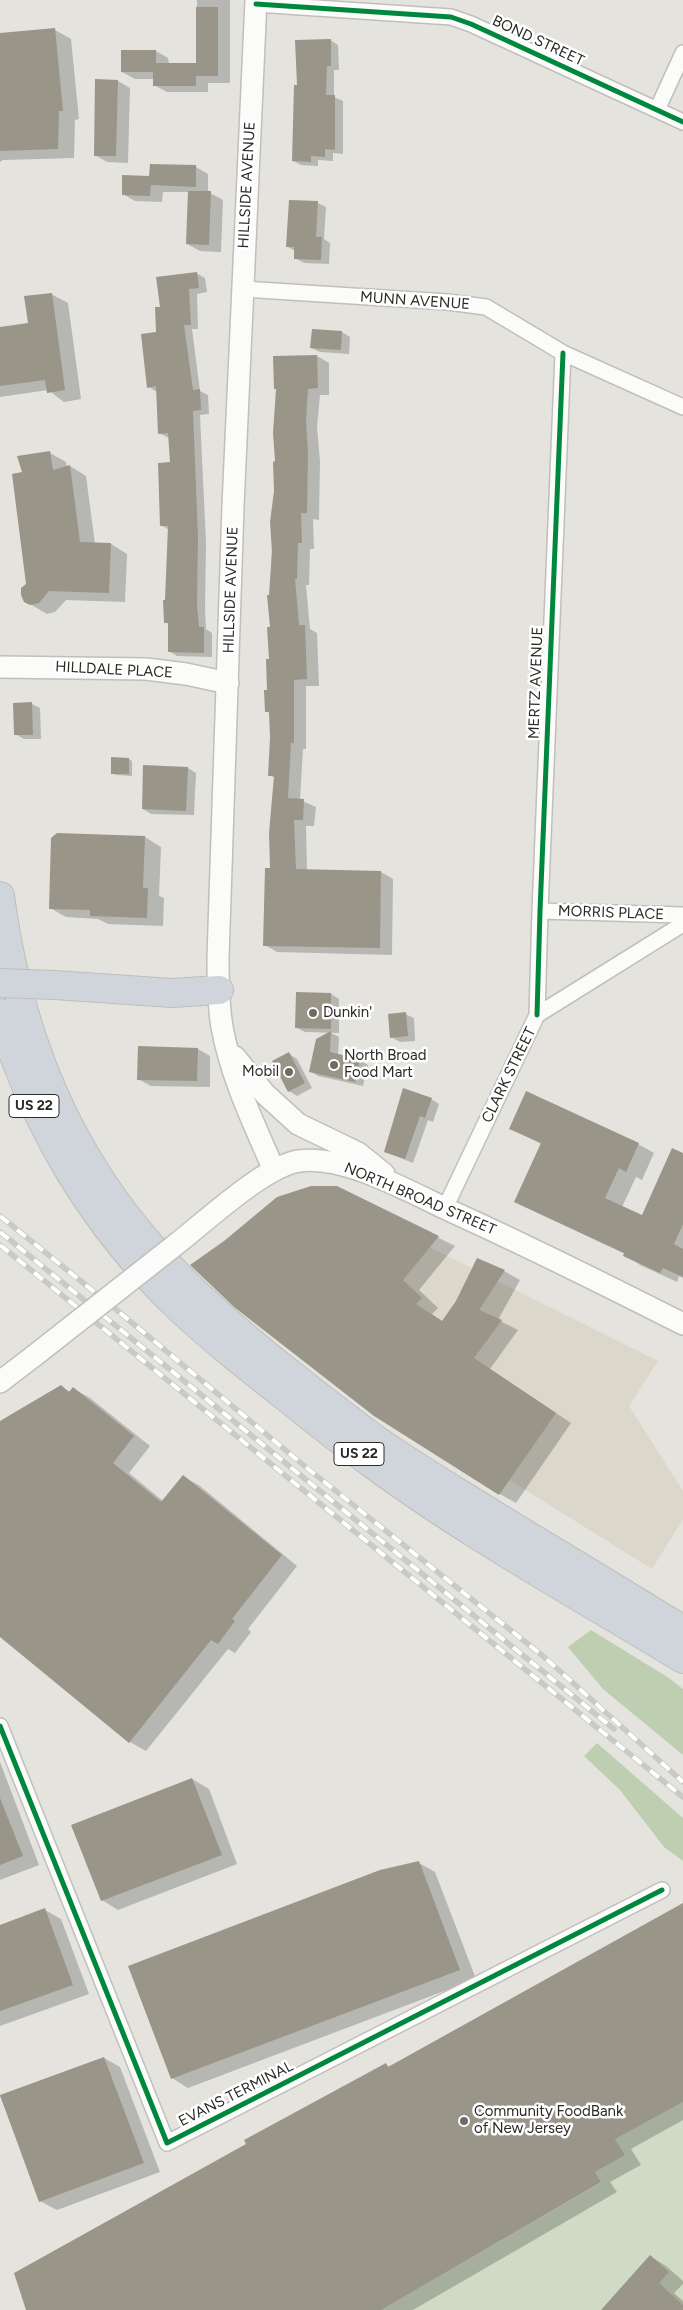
<!DOCTYPE html>
<style>
body{margin:0}
canvas{display:block;background:#e4e3de}
</style>
<canvas width="683" height="2310"></canvas>
<script>
const ctx = document.querySelector('canvas').getContext('2d');
ctx.lineJoin = 'round';
function fillPath(path, color) {
  ctx.fillStyle = color;
  ctx.fill(path, 'evenodd');
}
function strokePath(path, color, width, dash) {
  ctx.strokeStyle = color;
  ctx.lineWidth = width;
  ctx.lineCap = dash ? 'butt' : 'round';
  ctx.setLineDash(dash || []);
  ctx.stroke(path);
}
function label(font, color, halo, rows, align = 'center') {
  ctx.font = font + ' Figtree,sans-serif';
  ctx.lineWidth = 5;
  ctx.setLineDash([]);
  ctx.textBaseline = 'middle';
  ctx.strokeStyle = halo;
  ctx.fillStyle = color;
  for (const [text, x, y, turn = 0] of rows) {
    ctx.save();
    ctx.translate(x, y);
    ctx.rotate((+turn || 0) * Math.PI / 180);
    ctx.textAlign = isNaN(turn) ? turn : align;
    if (halo) ctx.strokeText(text, 0, 0);
    ctx.fillText(text, 0, 0);
    ctx.restore();
  }
}
fillPath(new Path2D(`
 M306,1196L407,1236L658,1361L629,1406L683,1491V1519L652,1569L410,1418Z`), '#dbd7cb');
fillPath(new Path2D(`
 M683,2102V2310H381L601,2183L595,2172L625,2155L615,2139Z`), '#d0dbc6');
fillPath(new Path2D(`
 M591,1630L669,1678L683,1689V1755L603,1689L568,1647Z
 M597,1743L683,1818V1861L664,1847L620,1790L584,1756Z`), '#becfb1');
fillPath(new Path2D(`
 M197,0H230V83H208V92H167L154,85V79H135L122,72V51H156L168,58L169,64H197Z
 M55,30L71,39L79,119L75,120L74,158L3,160L0,162V34Z
 M330,40L338,45L339,70H334V97L343,101V154L333,153V161L318,160V166L301,165L293,161L298,86Z
 M118,81L130,88L128,163L107,162L95,155Z
 M151,165L196,167L208,174V192L223,200L221,252L200,251L187,244L189,192H163L162,202L135,201L123,194L150,177Z
 M318,203L326,207L324,239L330,243L329,264L304,263L295,258V251L288,247Z
 M196,273L205,278L207,292L197,294L198,329H192L200,391L208,395L209,414L200,415L206,543L205,610L206,629L212,633V657L177,656L169,651V624L165,622L169,530L161,525L171,464L169,438L159,433L157,392L149,387L161,308Z
 M51,294L68,303L81,399L64,402L48,390L0,397V328L29,324Z
 M313,331L342,332L350,337L349,354L320,352L311,348Z
 M317,356L329,363V395H320L317,427L320,461L319,520L313,519L314,549H310L309,585H306L310,629L317,633L319,686H306V749H303L300,800L316,807L314,826H306L307,870L381,872L393,879L392,955L277,952L265,945L272,870L275,778L269,775L271,738L270,713L266,711L271,628L270,596L278,390L275,388Z
 M50,453L66,462L67,467L70,466L86,476L95,544H111L127,554L125,602L66,600L55,612L47,614L25,601L27,585L23,473Z
 M32,704L40,708L41,739H24L15,734Z
 M129,759L132,761V776L116,775L112,773Z
 M188,768L196,773L194,815L151,814L143,809Z
 M145,837L161,847L159,896L164,898L163,926L108,924L98,919L66,917L50,908Z
 M331,994L339,999V1033L305,1032L297,1028Z
 M405,1014L414,1018L415,1041L400,1042L391,1037Z
 M331,1033L339,1037L338,1055L360,1060L368,1065L363,1086L318,1076L310,1071Z
 M198,1049L210,1056V1087L151,1086L138,1079Z
 M289,1054L297,1059L312,1088L297,1096L289,1091Z
 M431,1099L439,1104L433,1122L428,1120L413,1163L385,1152Z
 M510,1128L638,1144L654,1153L642,1180L636,1177L622,1207L642,1217L683,1154V1278L679,1276L677,1282L640,1265L625,1254L515,1202L541,1144Z
 M337,1187L455,1246L419,1290L438,1308L432,1314L443,1322L504,1271L520,1280L498,1320L518,1330L490,1369L571,1423L516,1503L500,1494Z
 M61,1387L71,1392L74,1389L90,1398L150,1446L129,1473L163,1501L183,1476L200,1486L297,1566L248,1629L251,1632L235,1653L228,1649L146,1751L130,1742L0,1636V1423Z
 M0,1762L39,1865L0,1880Z
 M192,1779L209,1789L237,1864L118,1910L102,1900Z
 M419,1863L435,1872L476,1979L188,2088L172,2078Z
 M683,1905V2120L631,2149L641,2165L610,2182L617,2192L413,2310H28L248,2145L386,2065L390,2067Z
 M45,1910L61,1919L89,1994L0,2026V1926Z
 M104,2058L120,2067L160,2172L57,2210L40,2201L0,2096Z
 M650,2256L666,2266L683,2281V2284L674,2293L683,2301V2310H602Z`), '#0003');
fillPath(new Path2D(`
 M196,7H218V76H196V86H153V72H121V50H156V63H196Z
 M55,28L63,111H59L58,149L0,151V33Z
 M331,39V66H327L326,95H335V150L325,149V157L311,156V162L292,161L294,85H297L295,40Z
 M95,79L118,80L116,156H94Z
 M150,164L196,165V187L151,185L150,196L122,195V175L149,176Z
 M188,191H211L209,245L186,244Z
 M289,200L318,201L316,237H322L321,260L294,259V247H286Z
 M197,272L199,288L189,289L191,325H184L193,390L200,389L201,410L193,411L198,537L197,605L199,627H204V653L168,652V623H164L163,600H165L168,526H160L158,463L170,462L168,433L158,434L156,386L147,388L141,334L156,332L155,307H160L156,277Z
 M52,293L65,390L47,393L45,380L0,386V327L28,323L24,296Z
 M312,329L342,331L341,350L310,348Z
 M317,355L318,388L308,389L306,420L308,453L307,513H301L302,543H298L297,579H295L299,625H305L307,679L294,680V743H291L288,798L304,799L303,820H294L296,869L381,871L380,948L263,946L265,868H270L269,833L274,776H268L270,738L269,712H265L264,690H267L266,659H269L267,627H270L267,595H269L272,552L270,522L274,491L273,462L275,461L273,433L276,389H274L273,356Z
 M50,451L53,470L70,465L80,542L111,543L109,593L49,591L39,603L30,605L24,602L21,595V588L26,584L12,474L22,472L17,456Z
 M32,702L33,735H14L13,703Z
 M111,757L129,758V774H111Z
 M143,765L188,767L186,811L142,809Z
 M57,833L145,836L143,888H148L147,918L90,916V910L49,909L51,838Z
 M296,992L331,993V1029L295,1028Z
 M406,1012L408,1036L390,1038L388,1014Z
 M331,1031L330,1052L360,1059L355,1082L309,1072L316,1039Z
 M138,1046L198,1048L197,1081L137,1080Z
 M289,1052L305,1083L288,1092L272,1061Z
 M403,1088L432,1098L425,1118L420,1116L405,1159L384,1152Z
 M526,1091L639,1143L626,1172L619,1168L605,1198L642,1215L672,1148L683,1153V1224L674,1244L683,1249V1277L663,1268L660,1273L623,1256L624,1253L514,1202L541,1143L509,1129Z
 M311,1186H337L439,1236L403,1280L422,1298L416,1304L442,1321L456,1301L477,1258L505,1270L479,1310L502,1320L474,1358L556,1413L499,1495L374,1416L234,1307L190,1265L224,1241L277,1197Z
 M61,1385L69,1392L73,1387L134,1436L113,1463L161,1502L183,1475L282,1555L232,1619L235,1621L218,1644L211,1640L129,1743L0,1637V1421Z
 M192,1778L222,1855L101,1901L71,1825Z
 M0,1798L23,1856L0,1865Z
 M419,1861L460,1970L171,2079L128,1966L380,1870Z
 M683,1903V2102L615,2139L625,2155L595,2172L601,2182L381,2310H26L14,2273L246,2144L244,2140L386,2063L388,2067Z
 M45,1908L73,1985L0,2011V1925Z
 M104,2057L144,2163L39,2202L0,2095Z
 M650,2255L669,2272L659,2283L683,2305V2310H601Z`), '#9a9589');
const street = new Path2D(`
 M256,4L451,17L471,24L683,122
 M657,110L683,53
 M243,289L447,302L486,307L563,353L683,407
 M540,911L683,915
 M537,1015L540,911L563,353
 M445,1208L537,1015L683,924
 M0,1726L167,2143L662,1890`);
const secondary = new Path2D(`
 M256,0L233,506L218,958C218,981 218,1004 222,1027C231,1077 254,1124 274,1170
 M0,667L146,669L186,674L228,683
 M235,1057L265,1094L298,1124L358,1153L384,1174
 M174,1246C204,1223 264,1166 299,1161C345,1154 413,1194 455,1213C532,1248 608,1286 683,1324
 M0,1382L34,1356`);
const highway = new Path2D(`
 M0,896C13,993 41,1085 93,1168C142,1248 210,1310 283,1368C312,1391 341,1414 371,1436C412,1465 456,1491 499,1518C560,1555 622,1592 683,1630
 M55,985L172,993L219,990
 M0,1013C33,1125 94,1227 179,1308C213,1340 250,1369 287,1398C314,1420 342,1442 371,1463C470,1536 578,1595 683,1659`);
strokePath(street, '#c1bfbb', 18);
strokePath(secondary, '#c1bfbb', 24);
strokePath(highway, '#bfbebb', 30);
strokePath(street, '#fbfbfa', 15);
strokePath(secondary, '#fbfbfa', 21);
strokePath(highway, '#d0d5dc', 28);
const rail = new Path2D(`
 M0,1216L113,1307L307,1468L543,1656L683,1782
 M0,1232L614,1729
 M0,1245L683,1797`);
strokePath(rail, '#c9c9c7', 5.5);
strokePath(rail, '#fff', 4, [11]);
const secondaryBridge = new Path2D(`
 M34,1356L174,1246`);
const highwayBridge = new Path2D(`
 M0,983L55,985`);
strokePath(secondaryBridge, '#c1bfbb', 24, []);
strokePath(highwayBridge, '#bfbebb', 30, []);
strokePath(secondaryBridge, '#fbfbfa', 21);
strokePath(highwayBridge, '#d0d5dc', 28);
strokePath(new Path2D(`
 M256,4L451,17L471,24L683,122
 M537,1015L540,911L563,353
 M0,1726L167,2143L662,1890`), '#00873e', 5);
for (const [x, y, r, color] of [
 [313,1013,5,"#6c6b66"],
 [334,1065,5,"#6c6b66"],
 [289,1072,5,"#6c6b66"],
 [464,2121,5,"#6c6b66"]
]) {
  const dot = new Path2D();
  dot.arc(x, y, r, 0, 2 * Math.PI);
  ctx.fillStyle = color;
  ctx.fill(dot);
  strokePath(dot, '#fff', 2);
}
for (const [x, y, w] of [
 [34,1106,50],
 [359,1454,50]
]) {
  const box = new Path2D();
  box.roundRect(x - w / 2, y - 11.5, w, 23, 4);
  ctx.fillStyle = '#fff';
  ctx.fill(box);
  strokePath(box, '#2c2a26', 1);
}
label('bold 14px', '#2c2a26', null, [
 ["US 22",34,1106],
 ["US 22",359,1454]
]);
label('15px', '#2c2a26', '#fff', [
 ["BOND STREET",538,41,25],
 ["HILLSIDE AVENUE",247,185,-87],
 ["MUNN AVENUE",415,301,4],
 ["HILLSIDE AVENUE",231,590,-88],
 ["HILLDALE PLACE",114,670,3],
 ["MERTZ AVENUE",536,683,-88],
 ["MORRIS PLACE",611,913,2],
 ["CLARK STREET",509,1075,-64],
 ["NORTH BROAD STREET",420,1199,23],
 ["EVANS TERMINAL",236,2094,-27]
]);
label('15px', '#2c2a26', '#fff', [
 ["Dunkin'",323,1013],
 ["North Broad",344,1056],
 ["Food Mart",344,1073],
 ["Mobil",279,1072,"right"],
 ["Community FoodBank",474,2112],
 ["of New Jersey",474,2129]
], 'left');
</script>
